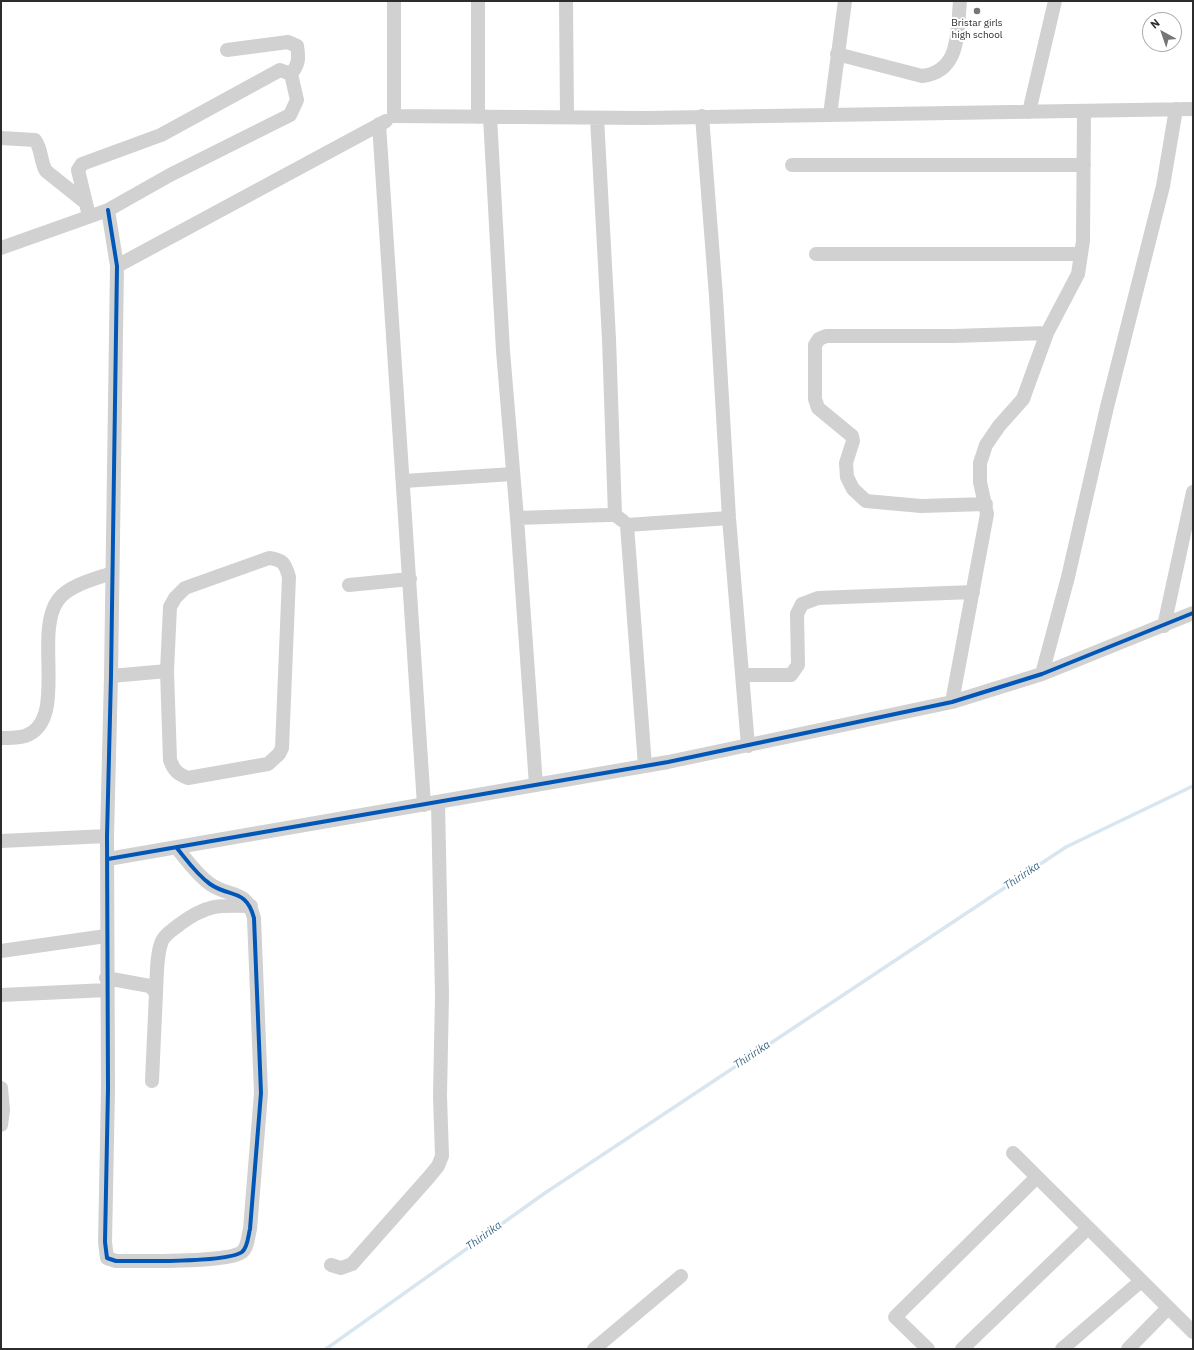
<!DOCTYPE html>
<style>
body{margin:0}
#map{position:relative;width:1194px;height:1350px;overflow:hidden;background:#fff;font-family:"IBM Plex Sans",sans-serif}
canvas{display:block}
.frame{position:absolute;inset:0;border:2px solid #2c2c2c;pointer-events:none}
.north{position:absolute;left:1142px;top:12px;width:40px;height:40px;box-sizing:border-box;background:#fff;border:1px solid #ababab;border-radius:50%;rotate:320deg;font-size:11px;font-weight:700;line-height:16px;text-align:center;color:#2c2c2c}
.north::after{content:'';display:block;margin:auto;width:14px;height:18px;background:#767676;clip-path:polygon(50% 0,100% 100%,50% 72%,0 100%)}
</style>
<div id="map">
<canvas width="1194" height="1350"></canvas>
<div class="frame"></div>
<div class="north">N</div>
</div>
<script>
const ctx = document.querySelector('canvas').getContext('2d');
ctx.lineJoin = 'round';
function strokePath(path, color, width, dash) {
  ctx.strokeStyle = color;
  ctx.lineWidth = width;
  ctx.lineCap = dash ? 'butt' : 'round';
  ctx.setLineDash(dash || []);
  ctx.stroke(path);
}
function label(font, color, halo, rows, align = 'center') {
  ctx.font = font + ' "IBM Plex Sans",sans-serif';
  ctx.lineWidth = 4;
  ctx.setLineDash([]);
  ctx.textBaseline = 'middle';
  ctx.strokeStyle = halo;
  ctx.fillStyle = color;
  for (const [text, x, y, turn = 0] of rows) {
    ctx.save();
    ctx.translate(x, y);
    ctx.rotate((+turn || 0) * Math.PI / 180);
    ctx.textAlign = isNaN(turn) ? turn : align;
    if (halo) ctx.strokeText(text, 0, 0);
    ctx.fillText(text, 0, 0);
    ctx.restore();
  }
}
strokePath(new Path2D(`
 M326,1349L545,1193L1066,847L1193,786`), '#d7e6f0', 3.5);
strokePath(new Path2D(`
 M394,1V116L646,118L1193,109
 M566,1L567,117
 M227,50L288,42L297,46C299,58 299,64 291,74
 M837,54L922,76C961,72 957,31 960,1
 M1029,112L1055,1
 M830,115L845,1
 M702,116L716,296L729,518L748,746
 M478,117V1
 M490,117L503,351L517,518L536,785
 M597,118L609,339L615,515
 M379,124L424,805
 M1,138L35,140C42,149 40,161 46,171L86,203
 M792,165H1084
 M108,210L117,266L111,676L107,836L108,1089L105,1242L107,1258L116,1261C139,1261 227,1263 242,1252C248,1247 248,1236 250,1229L261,1093L254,918C246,888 230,898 210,884C196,874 186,859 176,847
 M1,248L108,210L170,175L290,115L297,100L291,74L280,70L161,135L82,164L78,170L89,216
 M816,254H1081
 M117,266L386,121
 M404,481L513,474
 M986,504L921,506L866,501L853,489L847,477L846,463L853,441L852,436L818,408L815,399V345L819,339L826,336H954L1047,333
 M517,518L608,515H615L623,521
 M269,558C283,560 285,563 289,577L282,748L279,754L268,764L188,778C178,774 174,771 170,760L167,671L170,607L175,598L185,588Z
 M349,585L410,579
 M1164,626L1193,492
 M1042,674L1068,577L1107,407L1163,186L1176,109
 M742,675H791L798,665L797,614L802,604L818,598L973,592
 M111,676L167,671
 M952,702L987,514L980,482V463L986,445L999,426L1023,399L1047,333L1078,274L1083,241L1084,111
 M1,738C9,738 18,738 25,736C69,721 33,634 58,600C69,585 95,579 112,573
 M645,766L627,525L729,518
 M1,841L107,836
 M108,859L668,762L952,702L1042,674L1193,613
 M1,951L106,936
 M106,978L150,986L156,993L152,1081
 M156,993C157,978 156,955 162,941C165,934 174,929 180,924C207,904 219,905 251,906
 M1,995L107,990
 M1,1088L3,1110L1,1125
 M1013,1153L1193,1332
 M331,1265L341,1268L352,1264L429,1177L438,1166L442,1156L440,1096L442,995L438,802
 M594,1349L681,1276
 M928,1349L895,1317L1037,1177
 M962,1349L1088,1228
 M1062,1349L1141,1281
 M1128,1349L1168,1308`), '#d1d1d1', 14);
strokePath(new Path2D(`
 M108,210L117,266L111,676L107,836L108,1089L105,1242L107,1258L116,1261C139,1261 227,1263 242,1252C248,1247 248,1236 250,1229L261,1093L254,918C246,888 230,898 210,884C196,874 186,859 176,847
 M108,859L668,762L952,702L1042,674L1193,613`), '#0057b8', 4);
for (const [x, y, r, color] of [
 [977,11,4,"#767676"]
]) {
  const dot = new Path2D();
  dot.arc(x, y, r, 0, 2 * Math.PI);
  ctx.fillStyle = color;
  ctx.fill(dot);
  strokePath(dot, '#fff', 1.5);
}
label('10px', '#2c2c2c', '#fff', [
 ["Bristar girls",977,23],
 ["high school",977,35]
]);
label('italic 11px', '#3e6c8a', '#fff', [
 ["Thiririka",1022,876,-34],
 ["Thiririka",752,1055,-34],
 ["Thiririka",484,1236,-36]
]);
</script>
